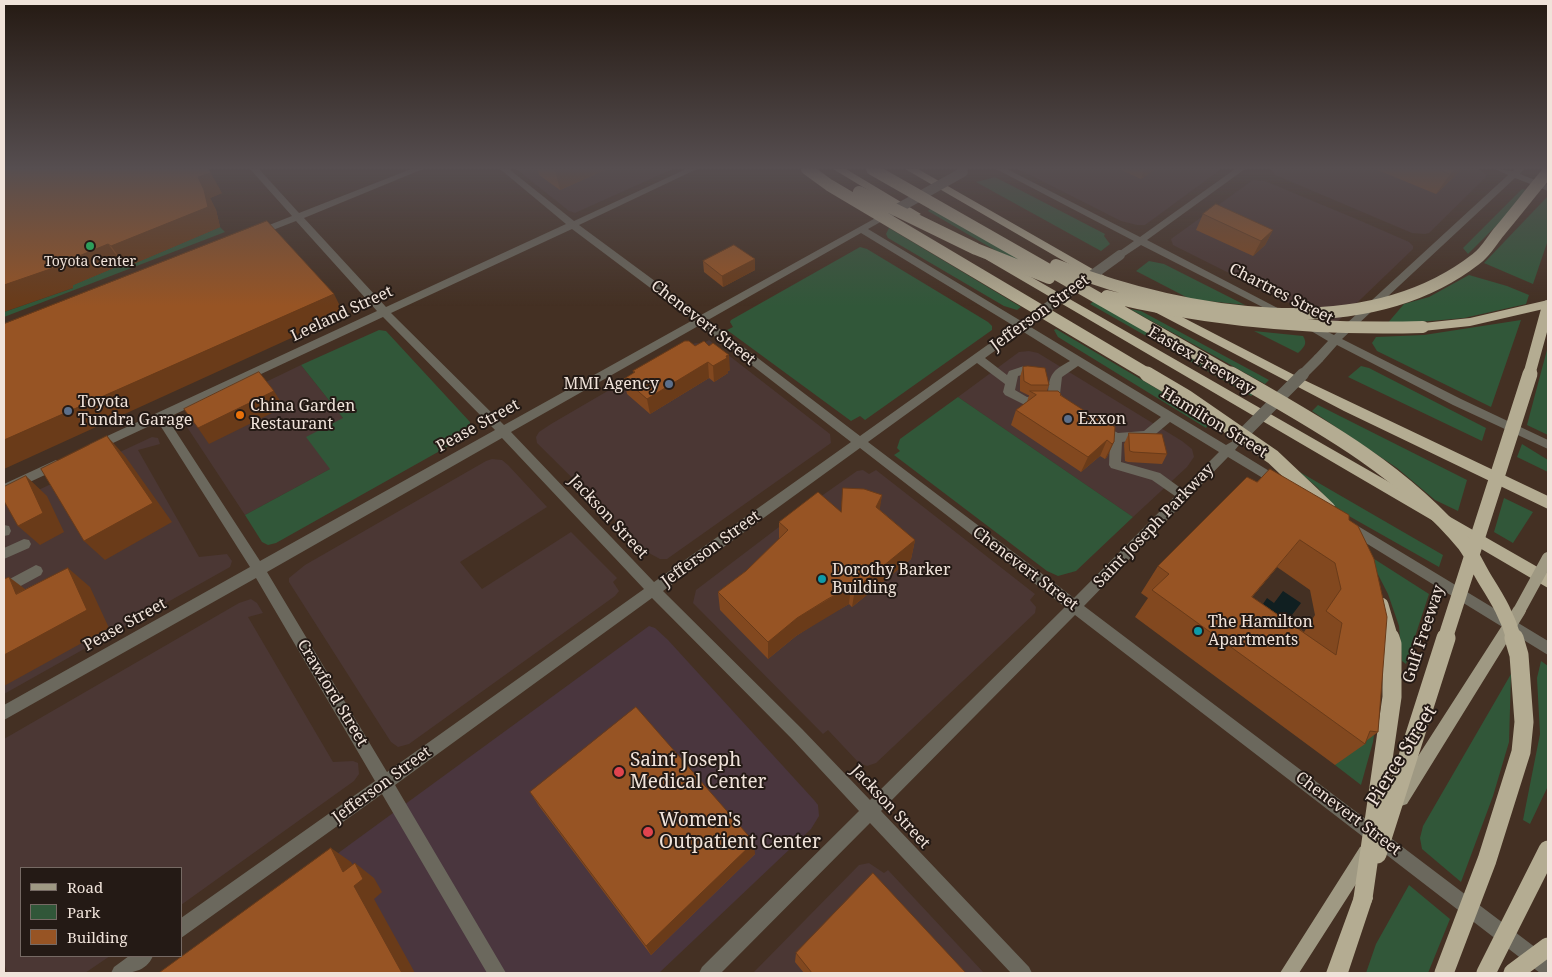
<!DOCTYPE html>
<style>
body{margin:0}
#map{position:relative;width:1552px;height:977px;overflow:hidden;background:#443023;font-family:"Noto Serif",serif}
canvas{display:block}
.frame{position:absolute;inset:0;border:5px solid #f0e3da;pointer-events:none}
.legend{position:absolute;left:20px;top:867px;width:162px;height:90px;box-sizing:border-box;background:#241a15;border:1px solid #766a64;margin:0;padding:6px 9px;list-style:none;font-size:15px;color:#f0e3da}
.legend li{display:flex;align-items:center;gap:10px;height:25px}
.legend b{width:25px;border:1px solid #766a64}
</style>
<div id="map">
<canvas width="1552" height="977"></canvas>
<div class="frame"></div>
<ul class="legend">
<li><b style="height:6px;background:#9f9983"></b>Road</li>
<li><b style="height:14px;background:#315739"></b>Park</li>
<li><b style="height:14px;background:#975424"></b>Building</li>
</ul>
</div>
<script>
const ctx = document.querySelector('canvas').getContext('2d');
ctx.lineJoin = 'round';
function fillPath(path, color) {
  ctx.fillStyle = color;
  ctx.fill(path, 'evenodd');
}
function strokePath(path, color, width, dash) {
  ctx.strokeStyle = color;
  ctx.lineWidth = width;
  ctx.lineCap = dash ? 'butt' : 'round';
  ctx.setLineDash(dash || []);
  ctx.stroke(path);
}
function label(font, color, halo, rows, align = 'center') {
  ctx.font = font + ' "Noto Serif",serif';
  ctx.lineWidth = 4;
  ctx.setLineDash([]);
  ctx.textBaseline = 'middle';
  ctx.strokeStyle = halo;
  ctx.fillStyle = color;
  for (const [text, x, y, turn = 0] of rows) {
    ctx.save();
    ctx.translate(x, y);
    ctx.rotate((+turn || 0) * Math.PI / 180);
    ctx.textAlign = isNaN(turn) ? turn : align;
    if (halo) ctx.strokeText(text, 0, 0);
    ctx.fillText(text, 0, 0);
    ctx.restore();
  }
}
fillPath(new Path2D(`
 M516,169H673L575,213L569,211Z
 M1018,169H1220V170L1145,225H1137L1121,221Z
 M1271,169H1478L1487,175L1485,178L1429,233L1425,234L1412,233L1275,175Z
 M1253,180L1265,181L1361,221L1409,242L1413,246V249L1336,323L1325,321L1173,245L1171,239Z
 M709,340L830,434L831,443L667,559H660L647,552L537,443L536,437L539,432L551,424L683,347L696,343L702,344Z
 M1029,351L1038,353L1182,441L1192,449L1194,457L1187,467L1133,517L958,397L1019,352Z
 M301,365L343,418L330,469L245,515L187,427L188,422L191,418Z
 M152,437L158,438L160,444L138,450L199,557L227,554L232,561L230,567L4,694V506Z
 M492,459L502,460L508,465L547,507L460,562L482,589L571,532L617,578L613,582L619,591L615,596L409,744L398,747L391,742L382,728L289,582V578L305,565L486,461Z
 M863,470L869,474L876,470L1035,594L1030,600L1036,607L1035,613L876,763L867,766L859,763L828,730L823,734L693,603L696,590L700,587L800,511L857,471Z
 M251,599L257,603L263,613L248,617L333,762L353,761L358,763L359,774L354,781L181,905V868H21V956H110L85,973H7L4,962V739L239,603Z
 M869,863L884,873L888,870L984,973H753L859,865Z`), '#4b3734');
fillPath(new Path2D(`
 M649,626L655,628L668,640L814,800L818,805L819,816L811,829L659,973H174Z`), '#4a363e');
fillPath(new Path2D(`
 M995,177L1105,234L1104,236L1110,244L1101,251L976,182Z
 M1522,189L1531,191L1468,254L1463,248Z
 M1548,196V240L1533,284L1484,263Z
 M931,208L1047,273L1005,256L928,211Z
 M220,227L225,232L4,317V312L73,288V285L123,264L126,267Z
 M889,228L1021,307L1017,310L1004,306L888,238L886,234Z
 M860,247L867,249L988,322L992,326V330L865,420L860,416L851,421L727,330L733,327L730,322L731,320Z
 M1149,261L1164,264L1245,305L1190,299L1136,271Z
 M1469,275L1507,286L1529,295L1526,304L1464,318L1386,325L1404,304L1429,297Z
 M1094,301L1257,392L1251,396L1090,304Z
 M1130,309L1141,311L1269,380L1265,384Z
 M1521,320L1491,407L1377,351L1372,343L1376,337L1424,335Z
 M1056,329L1181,403L1210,423L1206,428L1058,337L1054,330Z
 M379,330L386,331L470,422V434L276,543L268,545L262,542L245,515L330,469L306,437L343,418L301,365Z
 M1254,331L1303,336C1308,344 1304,347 1298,353Z
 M1548,346V435L1527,425Z
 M1361,366L1369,368L1486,428L1482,441L1348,377Z
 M958,397L1133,517L1076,571L1058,576L1047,571L894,455L900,451L897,448L900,439Z
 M1318,405L1467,480L1458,511L1435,500L1397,468L1312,411Z
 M1522,444L1548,460V472L1517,457Z
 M1298,471L1443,555L1439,567L1333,507L1318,488Z
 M1504,498L1533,512L1513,543L1494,532Z
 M1368,555L1429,594L1406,664L1402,661L1399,626L1388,594Z
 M1541,661L1548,666V786L1530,824L1523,820L1540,734L1537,678Z
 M1511,674L1509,742L1493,796L1461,882L1422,849L1420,838L1423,826Z
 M1381,685L1373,742L1361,785L1335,765Z
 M1409,885L1450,919L1428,973H1366L1376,944Z`), '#315739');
fillPath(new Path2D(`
 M1283,591L1301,603L1292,615L1299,620L1294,625L1287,621L1281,629L1269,608L1263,604L1267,598L1274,603Z`), '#101f21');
fillPath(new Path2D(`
 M250,169H259L299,213L411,169H423L304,218L386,307L566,224L500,169H509L574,221L686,169H697L579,225L701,315L881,215L884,216V220L868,229L1021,321L1033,313H1041L1042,315L1029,326L1226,445L1233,441L1237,442L1239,445L1235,450L1284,480L1286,483L1284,486H1276L1228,457L1084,606L1548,957V973H1540L1075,615L881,811L1029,967L1032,973H1011L870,823L721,973H699L702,967L859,811L792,739L652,598L395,785L506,973H487L382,794L181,938V918L375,781L256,578L4,720V705L250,567L158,422L98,450H90L88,447L90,444L377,311L296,221L260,235H254V231L292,216ZM572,229L693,320L504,425L391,313ZM861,233L1014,326L860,436L708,320ZM383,317L495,430L260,561L167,418ZM700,325L851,442L654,582L511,432ZM1022,331L1070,361C1052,371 1049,374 1048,395L1059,406L1063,407L1069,403L1060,394L1062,377L1078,366L1161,417L1144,431L1118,433L1101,424L1095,428L1110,440L1109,465L1111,468L1152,480L1175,496L1074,598L868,442L977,363L1005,384L1003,392L1005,395L1025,405L1048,404L1050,401L1048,398L1027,397L1015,390L1018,376L1025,374L1042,375L1044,372L1042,369L1024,366L1009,371L1007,375L985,358ZM1170,422L1219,452L1182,489L1160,473L1121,462L1122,442L1151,438ZM502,438L644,589L387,772L267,572ZM860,448L1065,607L870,800L802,729L663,591Z
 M996,169H1007L1140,237L1235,169H1245L1147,240L1291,315L1290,317H1282L1141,245L1123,257H1117V253L1134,241Z
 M1495,169L1513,171L1515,169H1524L1520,174L1548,185V191L1515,178L1342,339L1461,399L1548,440V449L1453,405L1337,345L1322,362H1314L1313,359L1314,356L1328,341L1301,325L1302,323H1310L1334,335L1508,175Z
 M56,460L60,462L62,465L60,468L4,494V484Z
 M1348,520L1548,641V655L1343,529L1342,525L1343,521Z
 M4,525L9,526L11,531L9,535L4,536Z
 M24,539L29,540L31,544L29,548L4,559V548Z
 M36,565L41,567L43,571L41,575L4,595V582Z
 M129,956H153C145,974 128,973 111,973L114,967Z`), '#6b685d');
fillPath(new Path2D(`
 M1519,605L1524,607L1526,611L1524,615L1407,804L1401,806L1395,804L1393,798L1395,792L1514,607Z
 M1366,845L1372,847L1374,853L1372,859L1299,973H1280L1360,847Z`), '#9f9983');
fillPath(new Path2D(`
 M833,169H846L921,214L915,217L911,216Z
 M905,169H918L1110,279L1108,282H1100Z
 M991,254L1548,573V588L987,260L985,258L987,256Z
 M1548,300V308L1470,326L1423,331L1417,327L1423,323L1470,318Z
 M1153,302L1304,380L1548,496V509L1344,411L1149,309L1147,306Z
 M1363,888L1370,891L1373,898L1348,973H1326L1356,891Z`), '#b4ac92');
strokePath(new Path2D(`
 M888,214L963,172
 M1037,315L1120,255
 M1302,375L1318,359`), '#6b685d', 10);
strokePath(new Path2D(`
 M1238,439L1303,374`), '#6b685d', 12);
strokePath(new Path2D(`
 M1519,611L1548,558`), '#9f9983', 12);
strokePath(new Path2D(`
 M807,169L829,185L1149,375
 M872,169L1233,375
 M859,192L976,249L1049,278
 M1056,265C1180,313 1362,348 1476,259C1485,253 1491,242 1498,233C1515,213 1531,192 1548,172
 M1107,296C1212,322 1315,330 1423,327
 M1529,375L1548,306`), '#b4ac92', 12);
strokePath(new Path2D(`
 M1147,374L1186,397L1273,457L1328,509
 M1231,374C1315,422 1402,469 1465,545C1473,556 1479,570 1486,581C1498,600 1508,617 1514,639
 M1381,605L1391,639
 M1445,639L1530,374`), '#b4ac92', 15);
strokePath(new Path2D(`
 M1377,854L1446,638
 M1363,898L1392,697V644L1390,638
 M1444,973L1487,860L1521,752L1524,722L1519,655L1514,638
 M1486,973L1548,850
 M1513,973L1548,947`), '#b4ac92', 19);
fillPath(new Path2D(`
 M4,169L222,193L210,198L216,210L220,227L126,267L123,264L73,285V288Z
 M538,169H607L560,190L539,175Z
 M1119,169H1156L1141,179Z
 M1375,169H1462L1436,194Z
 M1203,214L1273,230L1265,245L1253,256L1196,230Z
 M755,259V270L723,287L704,272L703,261Z
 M695,346L730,370L728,371V373L714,382L709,378L650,414L627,394L624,379L634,373L633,371Z
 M1023,367L1049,385L1047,391L1061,394V395L1114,442L1107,457L1105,459L1100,456L1081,472L1011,425L1016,410L1027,402L1029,395H1028L1020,391V377Z
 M1129,433L1167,454L1162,464L1128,462L1125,461L1124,444Z
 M1257,482L1349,520L1378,732L1366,741L1365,744L1335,765L1135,617L1148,598L1141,593L1158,566ZM1277,567L1310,590L1315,615L1304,632L1252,597Z
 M843,488L882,495L879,509L915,540L911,559L852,607L849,604L824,618L796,636L768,659L720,610L718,592L746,571L779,539V522L841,512Z
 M530,792L755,854L651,955L539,806Z
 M796,953L966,973H804L795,962Z`), '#82481f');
fillPath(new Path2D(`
 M558,169H607L560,190L555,170Z
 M1144,169H1156L1141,179Z
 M1455,169H1462L1436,194L1450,174Z
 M211,173L222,193L210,198L216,210L220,227L126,267L111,246L198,177Z
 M1273,230L1265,245L1253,256L1261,241Z
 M108,244L123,264L73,285V288L4,312V285Z
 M755,259V270L723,287L722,276Z
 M334,294L344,314L4,469V440Z
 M729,355L730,370L728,371V373L714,382L713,366Z
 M708,362L709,378L650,414L647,399Z
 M274,391L284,407L209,444L198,428Z
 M107,436L125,456L172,522L105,560L84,541Z
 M1107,440L1100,456L1081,472L1088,457Z
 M1114,442L1107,457L1105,459L1112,444Z
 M26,476L47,496L64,532L40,545L18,526Z
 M882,495L879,514L876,507Z
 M915,540L911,559L852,607L855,589Z
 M68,568L90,587L109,628L4,686V655Z
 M9,577L33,595L16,594Z
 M851,586L849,604L796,636L768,659V642L797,618Z
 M754,842L755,854L651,955L646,946Z
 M331,848L351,862L361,880L355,863L374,878L382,892L374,899L415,973H402L354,886L343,872Z`), '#6a3b19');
const building = new Path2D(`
 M4,169H208L211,173L198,177L204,190L208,207L111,246L108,244L57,265L56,267L4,285Z
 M1438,169H1455L1450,174Z
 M1216,204L1273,230L1261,241L1203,214Z
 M267,221L334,294L4,440V324Z
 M734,245L755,259L722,276L703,261Z
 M685,341H689L695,346L704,341L709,346L713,343L729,355L726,356L727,358L713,366L708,362L647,399L624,379L635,372L633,371Z
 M1028,366L1045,368L1049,385H1031L1024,381L1023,367Z
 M259,372L274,391L198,428L184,409Z
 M1030,391H1058L1061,394L1060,395L1102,422L1104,420L1115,427L1114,442L1112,444L1107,440L1088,457L1016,410L1036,395Z
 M1129,433L1162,434L1167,454L1133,452L1130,451Z
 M107,436L153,503L84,541L41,469Z
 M1270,469L1349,515V520L1358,526L1374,559L1387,617L1378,732L1370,731L1365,744L1152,590L1169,574L1158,566L1247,477L1257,482ZM1300,540L1335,563L1341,589L1326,611L1342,623L1336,655L1252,597Z
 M26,476L43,513L18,526L4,501V487Z
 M843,488L864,489L882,495L876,507L915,540L855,589L851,586L826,600L797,618L768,642L718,592L746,571L788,530L779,522L818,492L841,512Z
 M68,568L87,610L4,655V579L9,577L16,594Z
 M636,707L754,842L646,946L530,792Z
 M331,848L343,872L355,863L363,879L354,886L402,973H159Z
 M873,873L966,973H812L796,953Z`);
fillPath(building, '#975424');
strokePath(building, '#6a3b19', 1);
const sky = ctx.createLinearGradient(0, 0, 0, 306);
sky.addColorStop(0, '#251a13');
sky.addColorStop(0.55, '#564e50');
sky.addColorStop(1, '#564e5000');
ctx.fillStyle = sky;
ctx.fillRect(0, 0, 1552, 306);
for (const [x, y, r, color] of [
 [90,246,5,"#2e9e5b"],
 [669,384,5,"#5c6f8a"],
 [68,411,5,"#5c6f8a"],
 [240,415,5,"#e8710a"],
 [1068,419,5,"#5c6f8a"],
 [822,579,5,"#0f9aa8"],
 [1198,631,5,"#0f9aa8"],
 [619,772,6,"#e0444e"],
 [648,832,6,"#e0444e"]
]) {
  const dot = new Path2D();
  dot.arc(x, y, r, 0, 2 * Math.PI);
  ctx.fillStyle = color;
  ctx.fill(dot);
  strokePath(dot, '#241a15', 2);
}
label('14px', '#f0e3da', '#241a15', [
 ["Toyota Center",90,262]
]);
label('16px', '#f0e3da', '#241a15', [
 ["Chartres Street",1281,294,27],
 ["Jefferson Street",1040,313,-36],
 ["Leeland Street",342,314,-25],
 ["Chenevert Street",703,323,38],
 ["Eastex Freeway",1201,361,30],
 ["Hamilton Street",1214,423,31],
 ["Pease Street",478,426,-29],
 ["Jackson Street",608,517,47],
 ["Saint Joseph Parkway",1154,526,-46],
 ["Jefferson Street",711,549,-36],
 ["Chenevert Street",1025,569,37],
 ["Pease Street",125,625,-29],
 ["Gulf Freeway",1424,634,-72],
 ["Crawford Street",332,693,59],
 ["Jefferson Street",382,785,-36],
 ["Jackson Street",890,807,47],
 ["Chenevert Street",1348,814,37]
]);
label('16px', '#f0e3da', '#241a15', [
 ["MMI Agency",659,384,"right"],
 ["Toyota",78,402],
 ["Tundra Garage",78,420],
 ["China Garden",250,406],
 ["Restaurant",250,424],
 ["Exxon",1078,419],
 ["Dorothy Barker",832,570],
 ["Building",832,588],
 ["The Hamilton",1208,622],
 ["Apartments",1208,640]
], 'left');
label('19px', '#f0e3da', '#241a15', [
 ["Pierce Street",1402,756,-58]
]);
label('19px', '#f0e3da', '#241a15', [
 ["Saint Joseph",630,761],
 ["Medical Center",630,783],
 ["Women's",659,821],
 ["Outpatient Center",659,843]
], 'left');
</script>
